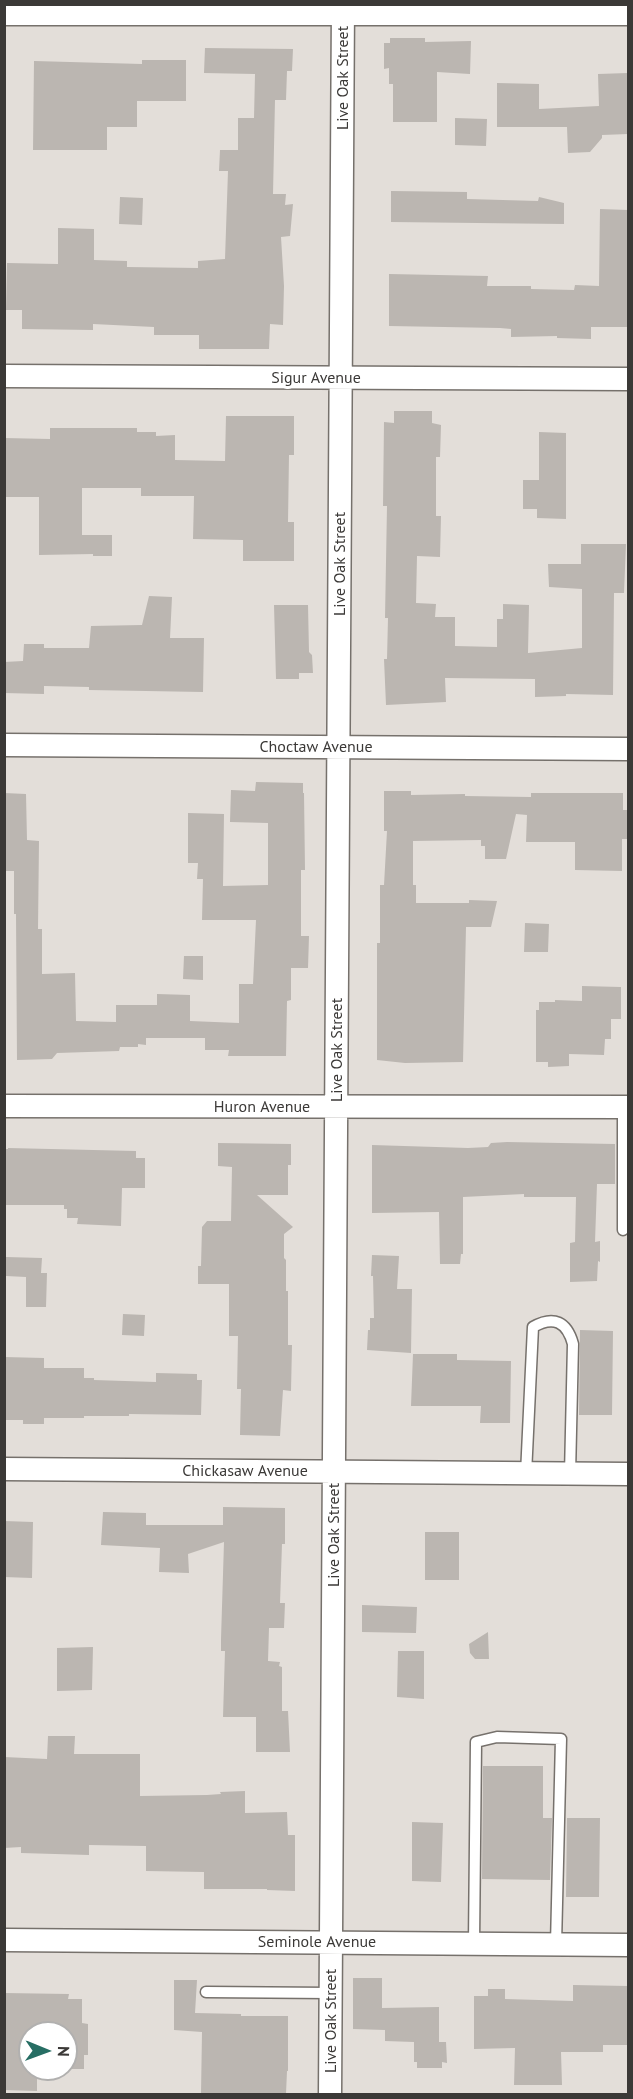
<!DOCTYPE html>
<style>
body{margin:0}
#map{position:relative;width:633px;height:2099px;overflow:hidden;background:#e3ded9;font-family:"PT Sans",sans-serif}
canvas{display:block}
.frame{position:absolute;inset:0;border:6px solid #3b3937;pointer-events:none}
.north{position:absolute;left:18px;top:2021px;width:60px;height:60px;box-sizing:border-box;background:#fff;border:2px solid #b1b0af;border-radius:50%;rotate:91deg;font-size:16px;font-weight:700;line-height:24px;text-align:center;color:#3b3937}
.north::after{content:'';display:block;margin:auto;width:21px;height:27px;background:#276e64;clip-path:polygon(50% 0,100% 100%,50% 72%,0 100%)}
</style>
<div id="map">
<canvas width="633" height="2099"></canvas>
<div class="frame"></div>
<div class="north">N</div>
</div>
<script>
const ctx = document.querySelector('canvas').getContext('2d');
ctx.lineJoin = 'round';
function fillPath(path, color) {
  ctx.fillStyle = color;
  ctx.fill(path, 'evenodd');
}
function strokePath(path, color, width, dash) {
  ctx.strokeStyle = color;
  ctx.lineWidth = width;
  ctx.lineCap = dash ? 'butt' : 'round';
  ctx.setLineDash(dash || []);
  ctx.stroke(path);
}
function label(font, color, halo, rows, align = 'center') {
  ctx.font = font + ' "PT Sans",sans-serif';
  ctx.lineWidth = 6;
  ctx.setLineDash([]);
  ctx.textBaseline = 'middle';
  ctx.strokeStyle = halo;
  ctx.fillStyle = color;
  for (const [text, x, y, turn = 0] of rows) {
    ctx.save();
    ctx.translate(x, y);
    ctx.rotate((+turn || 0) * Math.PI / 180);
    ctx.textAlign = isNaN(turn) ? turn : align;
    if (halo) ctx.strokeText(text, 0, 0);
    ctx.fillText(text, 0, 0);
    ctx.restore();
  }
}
fillPath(new Path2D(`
 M390,38H425V42L471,41L470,74L437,72V122H393V84H389V68L384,69V43H390Z
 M205,48L293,49L292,71H287L286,100H275L273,194H286L285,205L293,204L290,236L281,237L284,286L283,325L270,324L269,349H199V335H154V327L93,324V330L22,329V310H6L7,263L58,264V228L94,229V260L127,261V267L198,268V261L225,259L228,171H219L220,150H238V118H254L255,74L204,73Z
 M142,60H186V101H137V127H107V150H33L34,61L142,64Z
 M628,73V134L602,135V138L590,152L568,153L567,127H497V83L539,84V109L599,106L598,74Z
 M455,118L487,119L486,146L455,145Z
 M391,191L467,192V199L538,201L539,197L564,203V224L391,222Z
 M120,197L143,198L142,225L119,224Z
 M600,209L628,210V327H591V339L557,338V336L511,337V329L500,328L389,326V274L488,276L487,286H531V289L574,290L575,285L599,286Z
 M394,411H432V423L441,425L440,457H436V516H441L440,557L417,556L416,603L436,604L435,617H455V646L497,647V619H503V604L529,605L528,653L582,648V589L549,587L548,564H581V544H626L624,593H614L613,695L566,694V696L535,697V679L445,678L446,702L386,705L384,659H387L388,618H385L387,506H383L384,422L394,423Z
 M226,416H294V455H289L288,522H294V561H243V540L193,539L194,496H141V488H82V535H112V556H93V554L39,555V497H4V438L50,439V428H137V432H156V436L175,435V460L225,461Z
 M539,432L566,433V519L537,518V509H523V480H539Z
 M149,596L172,597L170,638H204L203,692L89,690V687L44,686V694L4,693V662L23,661L24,644H44V648H89L91,626L142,625Z
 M274,605H308L309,652L312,655L313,673H299V679H276Z
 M256,782L303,783V793H304L305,870H301V936H309L308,968H291V1000L287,1001L286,1056H228L229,1050H205V1038H146V1045L138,1044V1047H120L119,1051L57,1053L52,1059L17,1060L16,914H14V871H4V793L26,794L27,840L39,841L38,929H42V974L75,973L76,1021L116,1022V1005H157V994L190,995V1021L239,1023V984H253L256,920H202L203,879H197L198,863H188V813L224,814L223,886L268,885V823L230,822L231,790L255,791Z
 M384,791H411V795L465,794V796L531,797V793H623V810H628V839H622V871L575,870V842H526L527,815L516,814L506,859H485V846H481V840L413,841V885H416V903H469V900L497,901L491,927H466L463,1062L405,1063L377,1060V943H380V885H384L387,831H384Z
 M525,923L549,924L548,952H524Z
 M184,956H203V980L183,979Z
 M582,986L621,987V1019H611V1039H605L604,1055L569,1054V1066L548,1067V1062H536V1010H539V1002H555V1000L582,1001Z
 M507,1142L615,1144V1184H597L595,1242L600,1241V1262L598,1261L597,1281L570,1282V1243L575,1242L576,1197H524V1194L463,1197V1254H461L460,1264H440L439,1212L372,1213V1145L468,1148L488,1147L491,1143Z
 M218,1143L291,1144V1165H288V1195H257L293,1227L284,1234V1258L286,1260V1291H288V1345H292L291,1391L283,1390L280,1436L240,1435L241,1389H237L238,1336H229V1284H198V1266H201L202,1227L207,1221H231L232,1167L218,1166Z
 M8,1148L136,1151V1158H145V1188H122L121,1226L77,1224L78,1218H67V1209H64V1205H4V1149H8Z
 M372,1255L399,1256L397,1289H412L411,1353L367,1350L368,1330H370V1318H374L373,1276H371Z
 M6,1257L42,1258L41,1273H47L46,1307H26V1277L6,1276Z
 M123,1314L145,1315L144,1336L122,1335Z
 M580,1330L613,1331L612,1415H579Z
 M413,1354H457V1360L511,1361L510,1423H480L481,1406H411Z
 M4,1357L44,1358V1368H84V1378H94V1380L156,1382V1373L197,1374V1380H202L201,1415L129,1414V1416H84V1418H44V1424H23V1420H4Z
 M223,1507L285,1508V1544H282L280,1603H285L284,1628H269L268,1661L280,1662L279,1666L282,1667V1711H288L290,1752H256V1717H223L225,1651H221V1639L224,1542L188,1554L189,1573L159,1572L160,1548L101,1545L103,1512L146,1513V1525H223Z
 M4,1521L33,1522L32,1578L4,1577Z
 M425,1532H459V1580H425Z
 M362,1605L417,1607L416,1633L362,1632Z
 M488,1632L489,1659H475L470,1653L469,1644Z
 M93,1647L92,1690L57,1691V1648Z
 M398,1651H424V1699L397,1697Z
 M48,1736H75L74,1754H140V1796L207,1795L221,1794L220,1792L245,1791V1813L287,1812L288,1835H295V1891L267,1890V1889H204V1872L146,1871V1846L89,1845V1855L21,1853V1847L4,1848V1757L47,1759Z
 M483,1766H543V1818H552L550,1880L482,1879Z
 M567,1818H600L599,1897H566Z
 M412,1822L443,1823L441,1882L412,1881Z
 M353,1978H382V2008L439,2007V2042H446L447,2063L442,2062V2068H417V2062H414V2042L385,2041V2030L353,2029Z
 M174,1980H197L195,2013L241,2014V2016H288V2071H287L286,2094H201L202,2032L174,2030Z
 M573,1985L628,1986V2045H603V2052H561L562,2085H514L515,2048L474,2049V1996H488V1989H505V1999L573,2001Z
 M4,1993L69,1994L68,1999H82V2023L88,2024V2055H84V2069H66V2033H30V2069H37V2091L4,2090Z`), '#bbb6b1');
const lane = new Path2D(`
 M623,1107V1230
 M526,1474L533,1327C554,1315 567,1322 573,1344L570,1474
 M474,1943L476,1742L497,1737L561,1739L556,1944
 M206,1992L331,1993`);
const street = new Path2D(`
 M4,14H628
 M4,376L628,379
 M4,745L628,749
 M4,1106L628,1107
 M4,1469L628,1474
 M4,1940L628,1945
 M330,2094L343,4`);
strokePath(lane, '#76716c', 13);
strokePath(street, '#76716c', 25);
strokePath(lane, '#fff', 10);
strokePath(street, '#fff', 22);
label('16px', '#3b3937', '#fff', [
 ["Live Oak Street",343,78,-90],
 ["Sigur Avenue",316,378],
 ["Live Oak Street",340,564,-90],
 ["Choctaw Avenue",316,747],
 ["Live Oak Street",337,1050,-90],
 ["Huron Avenue",262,1107],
 ["Chickasaw Avenue",245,1471],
 ["Live Oak Street",334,1535,-90],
 ["Seminole Avenue",317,1942],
 ["Live Oak Street",331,2021,-90]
]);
</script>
